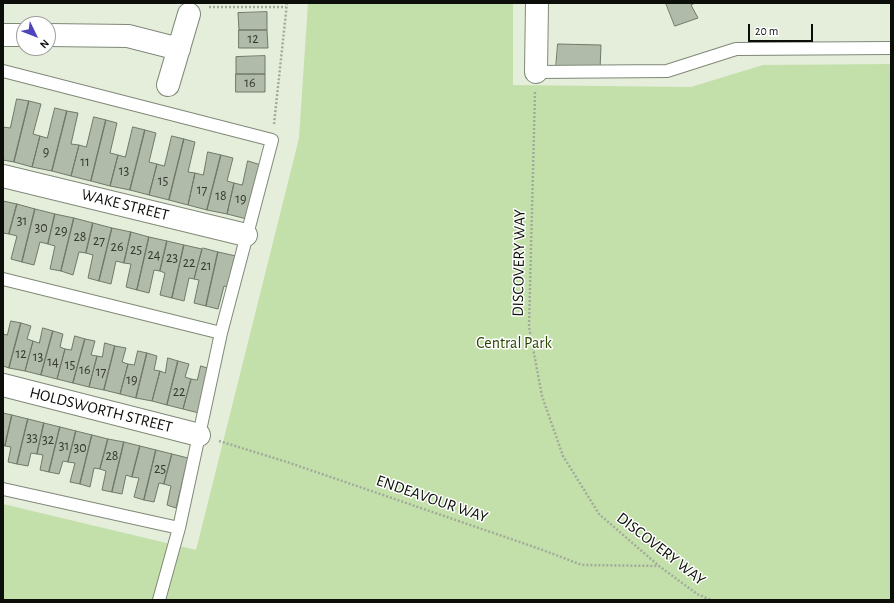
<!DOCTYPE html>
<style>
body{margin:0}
#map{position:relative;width:894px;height:603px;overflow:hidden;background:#e4eedb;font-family:"Alegreya Sans",sans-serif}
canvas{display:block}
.frame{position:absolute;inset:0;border:4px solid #0c0f09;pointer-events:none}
.north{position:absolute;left:16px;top:16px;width:40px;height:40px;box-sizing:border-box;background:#fff;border:1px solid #9e9f9d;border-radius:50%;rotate:133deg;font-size:11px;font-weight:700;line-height:16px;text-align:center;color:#0c0f09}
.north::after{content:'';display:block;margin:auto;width:14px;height:18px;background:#4e45bc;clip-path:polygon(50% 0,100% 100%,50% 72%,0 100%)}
.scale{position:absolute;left:748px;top:24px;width:65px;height:18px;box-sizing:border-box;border:2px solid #0c0f09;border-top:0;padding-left:5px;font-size:12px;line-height:14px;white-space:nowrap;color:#0c0f09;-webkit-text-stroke:3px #fff;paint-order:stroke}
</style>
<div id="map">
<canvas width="894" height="603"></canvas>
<div class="frame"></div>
<div class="north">N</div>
<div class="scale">20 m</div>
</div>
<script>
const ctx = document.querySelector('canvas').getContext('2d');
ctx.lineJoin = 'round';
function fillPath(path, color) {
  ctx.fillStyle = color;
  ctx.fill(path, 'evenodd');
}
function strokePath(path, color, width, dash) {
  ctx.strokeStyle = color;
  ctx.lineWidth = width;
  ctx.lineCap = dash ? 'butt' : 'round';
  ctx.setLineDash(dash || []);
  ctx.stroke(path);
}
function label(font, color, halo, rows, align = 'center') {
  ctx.font = font + ' "Alegreya Sans",sans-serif';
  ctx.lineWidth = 3;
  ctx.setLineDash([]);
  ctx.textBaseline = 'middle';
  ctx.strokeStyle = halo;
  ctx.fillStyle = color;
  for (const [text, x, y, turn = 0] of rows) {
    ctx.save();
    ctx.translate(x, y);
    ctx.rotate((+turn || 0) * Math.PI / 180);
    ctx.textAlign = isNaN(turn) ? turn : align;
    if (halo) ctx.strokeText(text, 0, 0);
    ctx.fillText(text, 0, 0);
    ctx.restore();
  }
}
fillPath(new Path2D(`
 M308,3H513V85L691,87L763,65L891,64V600H3V504L196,550L299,138Z`), '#c4e0aa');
const building = new Path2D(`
 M666,3H695L691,5L698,18L675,26Z
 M267,12V30H239L238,13Z
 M239,30H267L268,48H239Z
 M558,44L601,45L600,70L556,68Z
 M265,56V74H236V57Z
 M236,74H265V92H236Z
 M17,99L29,101L14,162L3,160V127L10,128Z
 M29,101L41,104L33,134L40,136L32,167L14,162Z
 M55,108L67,111L52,171L32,167L40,136L47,138Z
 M67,111L78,113L71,144L79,145L71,176L52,171Z
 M94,117L106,120L91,181L71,176L79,145L86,147Z
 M106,120L117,123L110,153L118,155L110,186L91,181Z
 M133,127L145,130L130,190L110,186L118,155L125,157Z
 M145,130L156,133L149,162L157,164L149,195L130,190Z
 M172,136L184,139L169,200L149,195L157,164L164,166Z
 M184,139L195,142L188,172L195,173L188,205L169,200Z
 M208,152L221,155L207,210L188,205L195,173L203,175Z
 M221,155L233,158L227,181L234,183L227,214L207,210Z
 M248,161L261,165L247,219L227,214L234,183L242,185Z
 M3,201L17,204L9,234L3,233Z
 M17,204L35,209L22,262L11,259L17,236L9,234Z
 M35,209L55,214L48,244L40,242L34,265L22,262Z
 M55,214L74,218L61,271L50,269L55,246L48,244Z
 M74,218L93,223L86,253L79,252L73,275L61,271Z
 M93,223L112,228L99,281L88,278L93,255L86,253Z
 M112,228L131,232L124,263L116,261L111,284L99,281Z
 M131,232L149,237L137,290L126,287L131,264L124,263Z
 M149,237L167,241L160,271L154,270L149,293L137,290Z
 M167,241L184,245L172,298L160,295L165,273L160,271Z
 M184,245L202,249L194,279L189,278L184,301L172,298Z
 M203,248L218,252L206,306L194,303L199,280L194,279L202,249Z
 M218,252L236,256L229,287L224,286L218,309L206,306Z
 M11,321L21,323L9,368L3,366V334L7,335Z
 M21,323L31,326L27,339L33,341L25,371L9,368Z
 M43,328L53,331L41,375L25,371L33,341L39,343Z
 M53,331L63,334L60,347L65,349L57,379L41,375Z
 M75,336L85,339L73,383L57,379L65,349L71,350Z
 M85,339L95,341L91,355L97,356L89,387L73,383Z
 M105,343L115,346L104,390L89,387L97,356L102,357Z
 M115,346L126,348L122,362L128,364L120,394L104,390Z
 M138,351L147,353L136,398L120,394L128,364L134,365Z
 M147,353L157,356L154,370L160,371L152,401L136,398Z
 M168,358L178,361L167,405L152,401L160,371L165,373Z
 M178,361L189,364L185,377L191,379L183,409L167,405Z
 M201,366L210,369L199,413L183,409L191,379L197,380Z
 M3,413L12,415L5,446L3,445Z
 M12,415L28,419L17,464L8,462L11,447L5,446Z
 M28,419L44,423L37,454L31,453L28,466L17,464Z
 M44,423L60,427L49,472L40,470L43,455L37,454Z
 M60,427L76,431L68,462L63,461L59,474L49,472Z
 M76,431L92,435L80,484L70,482L75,463L68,462Z
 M92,435L108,439L100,469L94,468L90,487L80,484Z
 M108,439L124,442L112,492L102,490L106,471L100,469Z
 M124,442L140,446L132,477L126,475L122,494L112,492Z
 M140,446L156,450L144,500L134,497L139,478L132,477Z
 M156,450L172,454L164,484L159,483L154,502L144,500Z
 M172,454L188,458L176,508L167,505L171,486L164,484Z`);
fillPath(building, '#b1bba9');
strokePath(building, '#707968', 1);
const service = new Path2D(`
 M3,71L272,140L221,333L179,528L159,600
 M536,72L667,71L736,49L891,48
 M3,279L221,333
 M3,489L179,528`);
const minor = new Path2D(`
 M3,35H24
 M48,35L128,36L179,49
 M536,72L537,3
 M168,85L189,14
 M3,176L246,235
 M3,385L199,435`);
strokePath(service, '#808978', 14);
strokePath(minor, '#808978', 24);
strokePath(new Path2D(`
 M209,7H286
 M535,92L529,327L542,396L563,456L599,514L659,566L697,594L711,600
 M274,124L287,3
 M219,441L287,462L540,549L582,565L659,566`), '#a2aa9b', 2.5, [2, 2]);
strokePath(service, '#fff', 12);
strokePath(minor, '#fff', 22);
label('14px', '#353a31', null, [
 ["12",253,39],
 ["16",250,83],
 ["9",46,152],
 ["11",85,162],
 ["13",124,171],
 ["15",163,181],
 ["17",202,190],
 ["18",221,196],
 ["19",241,199],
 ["31",22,221],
 ["30",41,228],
 ["29",61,231],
 ["28",80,237],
 ["27",99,241],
 ["26",117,247],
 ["25",136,250],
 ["24",154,255],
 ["23",172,258],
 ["22",189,263],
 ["21",206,266],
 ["12",21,354],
 ["13",38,357],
 ["14",53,362],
 ["15",70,365],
 ["16",85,370],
 ["17",101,372],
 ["19",132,380],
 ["22",179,392],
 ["33",32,438],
 ["32",48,440],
 ["31",64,446],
 ["30",80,448],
 ["28",112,456],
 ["25",160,469]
]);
label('16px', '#0c0f09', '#fff', [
 ["WAKE STREET",125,205,14],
 ["DISCOVERY WAY",519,263,-89],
 ["HOLDSWORTH STREET",101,410,14],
 ["ENDEAVOUR WAY",432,499,19],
 ["DISCOVERY WAY",661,549,38]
]);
label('16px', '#294400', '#fff', [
 ["Central Park",514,343]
]);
</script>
